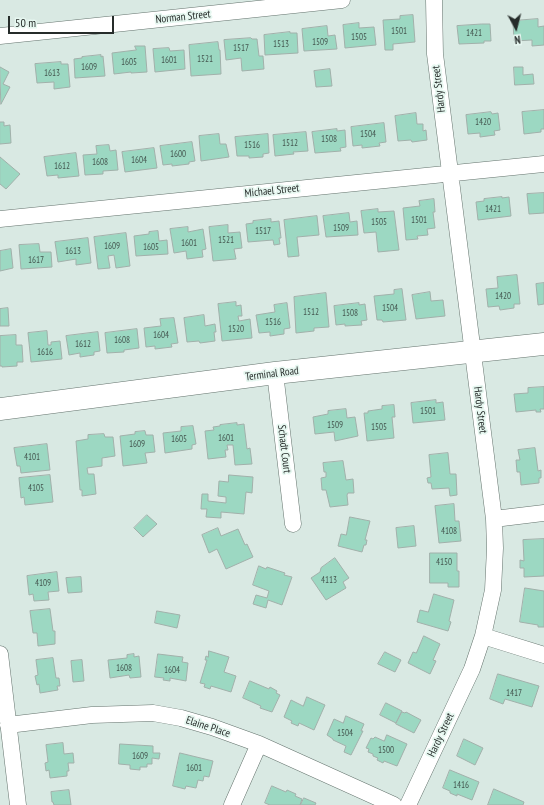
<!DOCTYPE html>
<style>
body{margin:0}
#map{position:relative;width:544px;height:805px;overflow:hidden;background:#d9e9e3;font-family:"PT Sans Narrow",sans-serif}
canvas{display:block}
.north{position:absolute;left:496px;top:8px;width:40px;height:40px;-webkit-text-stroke:3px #e6f7f0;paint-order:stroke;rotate:173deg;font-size:11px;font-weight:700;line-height:16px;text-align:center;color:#262c2a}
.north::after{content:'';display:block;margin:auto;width:14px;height:18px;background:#262c2a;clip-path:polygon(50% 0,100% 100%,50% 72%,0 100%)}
.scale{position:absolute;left:8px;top:16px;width:106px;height:18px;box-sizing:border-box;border:2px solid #262c2a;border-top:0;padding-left:5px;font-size:12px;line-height:14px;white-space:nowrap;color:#262c2a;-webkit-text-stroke:3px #e6f7f0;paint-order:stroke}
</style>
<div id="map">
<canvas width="544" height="805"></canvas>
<div class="north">N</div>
<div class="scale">50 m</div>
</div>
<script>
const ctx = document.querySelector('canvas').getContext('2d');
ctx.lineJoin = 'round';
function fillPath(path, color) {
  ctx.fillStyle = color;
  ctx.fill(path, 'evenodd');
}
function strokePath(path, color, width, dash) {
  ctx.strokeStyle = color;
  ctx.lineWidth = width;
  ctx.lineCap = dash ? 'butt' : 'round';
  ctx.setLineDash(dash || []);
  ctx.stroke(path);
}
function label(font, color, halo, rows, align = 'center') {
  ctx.font = font + ' "PT Sans Narrow",sans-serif';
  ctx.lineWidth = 3.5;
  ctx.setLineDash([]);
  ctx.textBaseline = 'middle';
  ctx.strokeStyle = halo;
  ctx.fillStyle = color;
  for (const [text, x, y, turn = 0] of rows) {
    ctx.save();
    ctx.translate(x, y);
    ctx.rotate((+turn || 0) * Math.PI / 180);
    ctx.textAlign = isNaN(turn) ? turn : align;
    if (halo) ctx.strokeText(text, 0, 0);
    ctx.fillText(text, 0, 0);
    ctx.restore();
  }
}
const building = new Path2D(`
 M413,15L415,42L393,44V50H385L383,20L400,19V16Z
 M538,19V27L544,26V45L532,46V40L514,41L513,21Z
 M359,23V28L374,27L376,45L345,48L343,25Z
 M482,24H490L491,41H484V43L459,44L457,26Z
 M327,26L328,36L335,35L337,49L304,51L302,29Z
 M290,32V33H297L298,53L265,55L264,35Z
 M251,38L252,39H257L259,56H263L264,69L242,71L241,58L226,60L224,40Z
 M218,42L219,50H220L221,74L191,76L189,45Z
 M135,46H145L147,72L131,73V72L114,74L112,53L136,50Z
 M169,48L170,51L184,50L185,69L155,72L153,49Z
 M101,55V57L103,56L105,76L75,78L74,59L82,58V57Z
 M61,62V64H68L70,87L54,89V82L37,83L35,64Z
 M0,67L9,72L3,84L10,87L1,104Z
 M514,67H523V75L533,74L534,84L515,85Z
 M330,69L332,86L316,87L314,71Z
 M544,110V129H541V132L524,134L522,112Z
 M491,112L492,114L498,113L500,130L494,131L495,135L480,137V133L468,134L466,115Z
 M416,113L417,124H423V131L426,130L427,140L412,142L411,140L398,141L395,116Z
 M0,122H4V126L10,125L11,143L0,144Z
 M384,123L386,142L379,143L380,146L362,148V145L353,146L351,127Z
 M337,129V131L345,130L346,147L340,148L341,151L315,153L312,132Z
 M306,132L308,151L293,152L294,154L275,156L273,135Z
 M219,134L220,144H226L229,157L201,161L199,136Z
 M268,134L269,153L263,154V157L249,158V156H237L235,137Z
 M192,142L195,161L189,162V164L172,166V164L163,165L160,146Z
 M109,145L110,151L116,150L118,170L103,171V174L85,175L83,155L97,154L96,146Z
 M154,148L157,168L125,172L122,152Z
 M76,153L79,176L58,178V175L47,176L44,157Z
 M0,157L20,174L6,189L0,184Z
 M544,193V213L529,214L527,194Z
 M502,197V198L509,197L511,216L478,220L476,202L484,201V199Z
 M434,199L435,212H433L435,228L427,229L428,235L417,236L418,239L406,240L403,208L420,206L419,201Z
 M378,209V212L394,211L399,250L378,252L376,232L364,233L361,211Z
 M349,213L350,222L357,221L358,235L326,237L323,216Z
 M317,216L319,235L297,237L299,256L288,257L284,220Z
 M271,219V222L279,221L281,238H279L280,244L274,245L273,240L248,242L246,224L253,223V221Z
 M228,225V233L240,232L242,248L234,249L236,259L213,261L209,227Z
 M188,227V232L203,229L206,249L202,250L203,257L187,259L186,251L174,253L170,229Z
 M158,231L159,241L167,240L168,254L136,256L134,236L149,234V232Z
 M126,233L130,266L116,268L114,255L108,256L110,268L98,269L94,237Z
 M88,238L91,263L76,265V259L58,262L55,242Z
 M39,244L40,252H51L52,267L21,269L19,245Z
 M11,249L13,268L0,271V251Z
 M517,275L520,304H514V308L500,310L499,306L488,307L486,289L498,288L497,277Z
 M544,283V304L538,305L536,284Z
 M402,289L406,320L383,322L382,320H377L374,296L394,294V290Z
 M430,292L431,301L443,300L445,316L416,319L412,295Z
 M326,293L329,327L314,328V331L296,333L294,297Z
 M236,302V306L241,305L242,316H238L239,321L250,319L252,338L222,341L218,304Z
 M287,303L290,328L284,329V334L270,336V332L259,333L256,315L275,312L274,305Z
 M359,303V305L365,304L367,320L361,321L362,325L345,326V324L336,325L334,306Z
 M8,308L9,326H0V309Z
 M204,315L205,326L215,324L216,332H214L215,341L200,343L199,341L187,342L184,318Z
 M174,318L178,343L171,344L172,347L155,349V346L146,347L144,328L161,326L160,319Z
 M137,329L139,348L124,350V352L107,353L105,333Z
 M47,331L48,345H51V342L60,341L62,359L31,362L28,333Z
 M98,332L100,351L94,352V355L80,357V353L69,355L66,336Z
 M16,335V345H22L23,362H17V366L2,367V366H0V336Z
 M544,387V409H540L541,412H536V410L516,412L514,394L528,393V388Z
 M436,400V403L443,402L445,420L413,423L411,403Z
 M394,405L395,417H392L394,438L367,441L364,413H368V411L382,409V406Z
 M346,409L347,418L355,417L358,436L335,441L334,432L315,434L313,417L328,414V411Z
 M237,423V425L244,424L247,449L250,448L252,464L235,465L233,445H227L228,450H225L226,457L208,459L205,431L214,430L213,427L220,426V425Z
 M193,426L196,444L192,445V449L165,453L163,433L181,431V427Z
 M145,431L146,435H153L155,452L145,453L147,463L123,466L120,436L135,434V432Z
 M104,434L105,437H113L115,456L102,458V466L87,468L88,474H94L96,494L82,496V490H80L76,441L88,439V435Z
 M47,444L50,470L21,473L20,466H17L14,448Z
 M535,448L538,471L541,470V478H539V483L521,485L520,472H517L516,460H520L518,450Z
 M448,453L450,474H456L457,495L450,496L449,488L432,489L431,483H428L427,478L431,477L429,455Z
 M343,461L346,480L353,479L354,493H348L347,495L348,505L330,507L326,490H322L321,478L326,477V472H324L323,463Z
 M50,475L53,502L25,505L24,497L21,498L19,478Z
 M229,475L253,477L252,493L246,492L244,514L221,512V518L206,517L207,509H201L202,494H208V501L226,503V497L218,496L219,481L228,482Z
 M454,504L455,521H459L461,541L439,543L435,506Z
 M147,515L157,524L143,537L134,528Z
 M350,517L370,521L365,540H367L366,545H364L362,552L338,546L341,534L346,535Z
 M414,526L416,546L398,548L396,528Z
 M218,528L221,536L238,529L245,545L247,544L253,557L226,569L217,549L209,553L202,535Z
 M544,539V576L524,577V568H520V560L524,561L523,540Z
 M430,553H457V571H459V587H448V583H430Z
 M335,558L349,578L343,582L346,588L326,600L311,578L320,572L321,568Z
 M259,566L266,569L267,567L285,573L284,575L292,577L282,605L268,600L266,608L253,604L256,595L267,598L269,591L253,585Z
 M57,572L59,591L48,592L49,600L34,601L33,594L29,595L27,576Z
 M81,577L82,592L68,593L66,578Z
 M525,588L544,591V627H538V625L520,622Z
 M434,594L454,600L449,621L451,622L448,631L417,622L420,610L428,612Z
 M50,609L53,631H55V644L38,646L37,633H33L30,611Z
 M157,611L180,615L177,628L155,623Z
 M424,636L440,644L433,660L436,661L430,674L408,663L413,652L416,653Z
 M209,651L229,657L224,672L236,676L231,692L211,686L210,689L204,687L205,684L200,683L207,660H205L206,656L208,657Z
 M385,652L401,660L395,672L378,664Z
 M134,654V657L139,656L141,677L130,678L129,675L110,678L108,660L127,658V655Z
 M158,654L183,657L182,662L188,663L186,681L170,678V681L163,680L164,678L155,677Z
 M53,658L56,678H59L60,686H57L58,690L40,693L39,684L37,685L35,676L38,675L36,660Z
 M82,660L84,681L73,682L71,661Z
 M498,674L539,686L532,707L505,699L503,704L490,699Z
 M250,681L269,689L270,687L277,691L276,693L280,695L272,712L260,708L261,706L243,698Z
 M307,697L325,705L314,730L299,723L298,726L291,723L292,721L284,717L291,700L303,706Z
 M386,703L402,711L396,723L380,715Z
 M402,712L405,713L406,712L421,720L414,733L396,724Z
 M346,716L364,724L361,731H363L351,755L344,752L346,746L333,740V739L327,735L334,719L343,723Z
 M387,735L407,744L397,766L384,761L383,763L377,760L378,758L373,756V754L368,752L369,749L366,748L371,738L373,739L375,737L384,741Z
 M464,739L483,748L475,765L457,756Z
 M63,743L64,754L73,753L74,763H68L69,771H67V776L50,778L49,770L46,771L45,763L48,762L46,745Z
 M120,744L153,746V753H160L159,759L152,758V764H147V767H140V770L130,769V765L119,764Z
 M180,753L213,761L209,777L204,776L203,781L198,780L196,788L186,786L185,789L173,786Z
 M450,770L479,782L472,800L457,794V796L450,793V791L443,788Z
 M272,786L286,792L287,790L296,794L295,796L302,799L300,805H270L265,803Z
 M494,789L524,802L523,805H488Z
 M69,790L71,805H54L53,802H52L51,792Z
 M304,798L316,803L315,805H301Z`);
fillPath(building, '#9cd8c2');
strokePath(building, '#a1b0aa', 1);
const street = new Path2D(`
 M0,36L342,0
 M0,219L544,164
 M275,373L293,524
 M494,519L544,513
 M483,636L544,655
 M0,654L18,805
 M8,725L92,715L153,713L181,718L212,727L259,744L394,805
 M232,805L259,744
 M408,805L472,669L483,636L493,590L495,548L494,519L435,54L434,0`);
const secondary = new Path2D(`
 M0,409L275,373L544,344`);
strokePath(street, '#64736d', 17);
strokePath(secondary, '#64736d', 23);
strokePath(street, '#fff', 16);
strokePath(secondary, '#fff', 22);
label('9px', '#445750', null, [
 ["1501",399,31],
 ["1421",474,33],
 ["1505",359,37],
 ["1509",320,42],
 ["1513",281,44],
 ["1517",241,48],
 ["1521",205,59],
 ["1601",169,60],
 ["1605",129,62],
 ["1609",89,67],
 ["1613",52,73],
 ["1420",483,122],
 ["1504",368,134],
 ["1508",329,139],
 ["1512",290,143],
 ["1516",252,145],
 ["1600",178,154],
 ["1604",139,160],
 ["1608",100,162],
 ["1612",62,166],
 ["1421",493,209],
 ["1501",419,220],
 ["1505",379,222],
 ["1509",341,228],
 ["1517",263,231],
 ["1521",226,240],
 ["1601",189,243],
 ["1609",112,246],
 ["1605",151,247],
 ["1613",73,251],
 ["1617",36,260],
 ["1420",503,296],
 ["1504",390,308],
 ["1512",311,312],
 ["1508",350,313],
 ["1516",273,322],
 ["1520",236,329],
 ["1604",161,335],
 ["1608",122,340],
 ["1612",83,344],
 ["1616",45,352],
 ["1501",428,411],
 ["1509",335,425],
 ["1505",379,427],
 ["1601",226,438],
 ["1605",179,439],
 ["1609",137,444],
 ["4101",32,457],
 ["4105",36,488],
 ["4108",449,531],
 ["4150",444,562],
 ["4113",329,580],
 ["4109",43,583],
 ["1608",124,668],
 ["1604",172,670],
 ["1417",514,693],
 ["1504",345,733],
 ["1500",386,750],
 ["1609",140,756],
 ["1601",194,768],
 ["1416",461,785]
]);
label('11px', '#262c2a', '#e6f7f0', [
 ["Norman Street",183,17,-6],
 ["Hardy Street",439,89,-97],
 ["Michael Street",272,191,-6],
 ["Terminal Road",272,374,-7],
 ["Hardy Street",480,410,83],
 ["Schadt Court",284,449,83],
 ["Elaine Place",208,727,18],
 ["Hardy Street",441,735,-65]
]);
</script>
